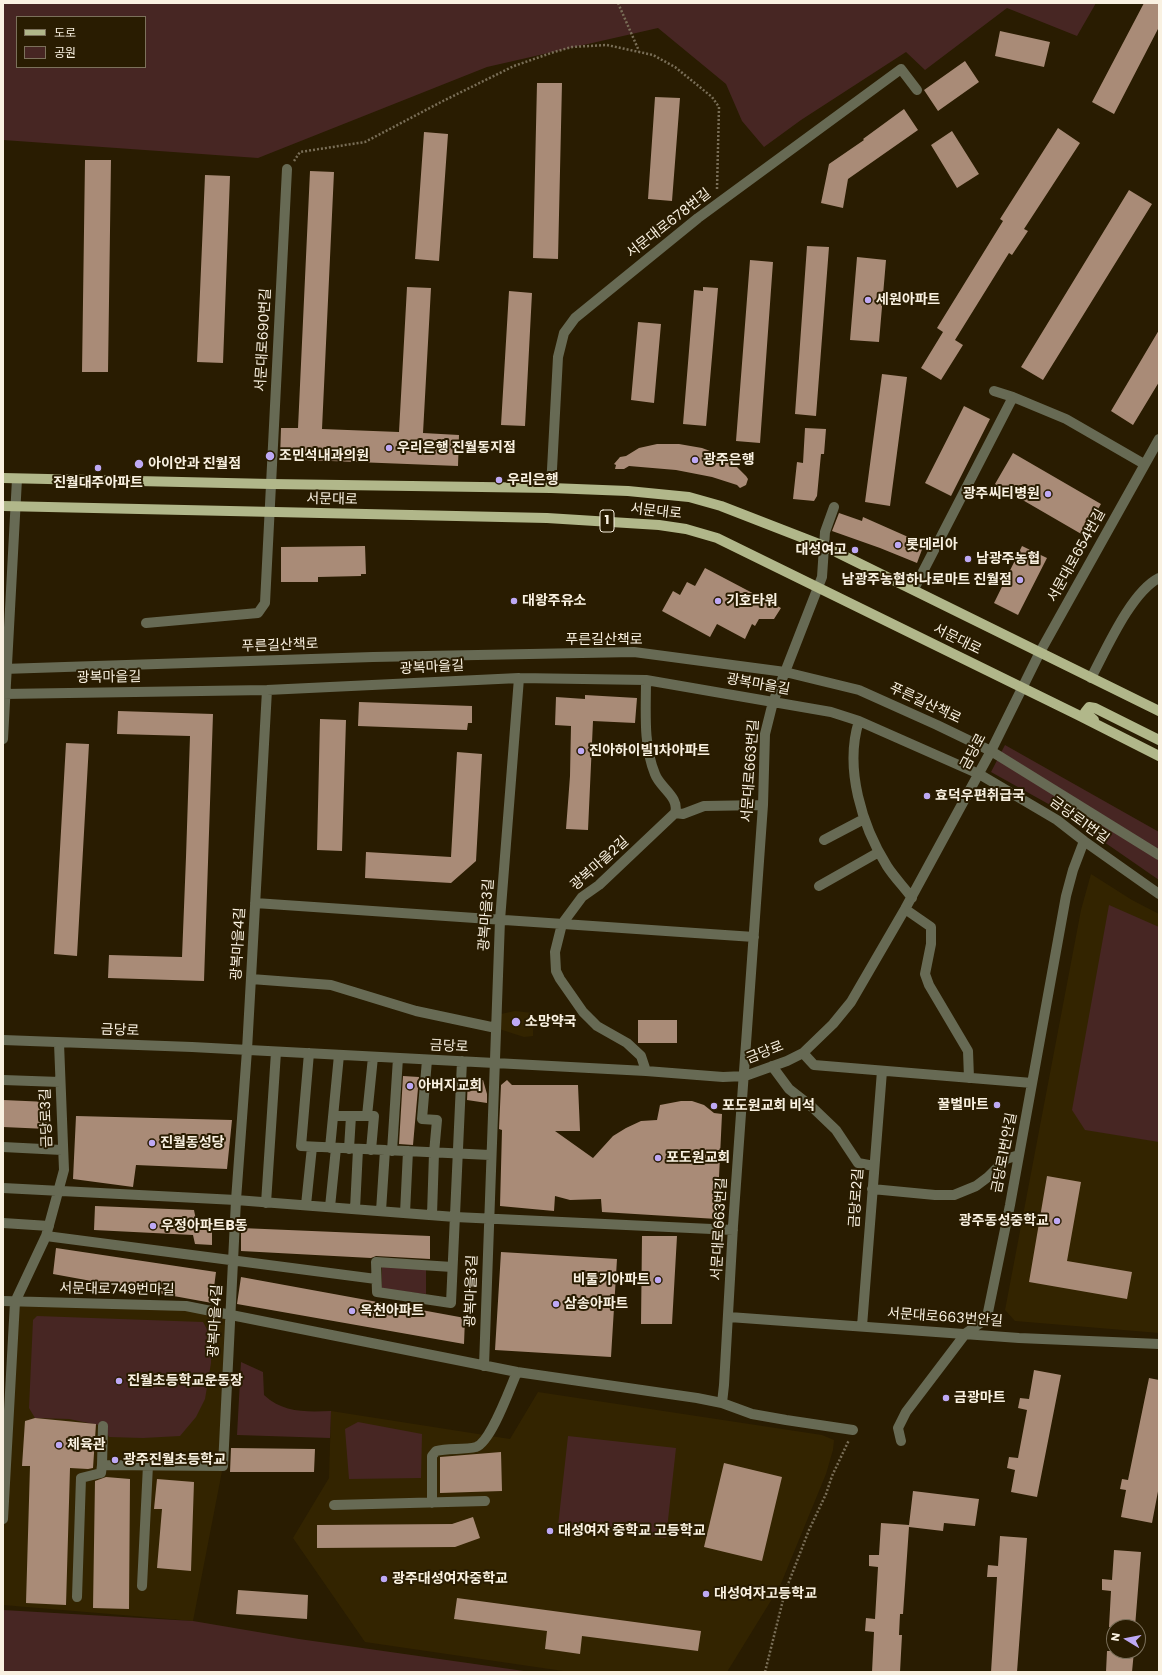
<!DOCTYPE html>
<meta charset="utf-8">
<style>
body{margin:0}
#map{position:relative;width:1162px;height:1675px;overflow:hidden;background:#291c01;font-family:Poppins,"Noto Sans KR",sans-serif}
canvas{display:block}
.frame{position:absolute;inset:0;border:4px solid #f9f1e1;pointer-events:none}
.legend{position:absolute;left:16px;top:16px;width:130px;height:52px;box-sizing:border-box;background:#291c01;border:1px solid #7c715b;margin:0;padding:5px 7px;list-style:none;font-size:12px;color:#f9f1e1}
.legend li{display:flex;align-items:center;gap:8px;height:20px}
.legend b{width:20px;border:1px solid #7c715b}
.north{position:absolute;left:1106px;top:1619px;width:40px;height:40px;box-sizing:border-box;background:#291c01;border:1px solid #7c715b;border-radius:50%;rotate:280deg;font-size:11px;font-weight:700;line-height:16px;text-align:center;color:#f9f1e1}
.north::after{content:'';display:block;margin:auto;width:14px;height:18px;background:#bea9f5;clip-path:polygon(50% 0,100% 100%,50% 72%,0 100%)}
</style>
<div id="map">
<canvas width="1162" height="1675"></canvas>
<div class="frame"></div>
<ul class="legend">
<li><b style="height:5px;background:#b1b78a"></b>도로</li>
<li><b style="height:11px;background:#472623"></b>공원</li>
</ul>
<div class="north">N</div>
</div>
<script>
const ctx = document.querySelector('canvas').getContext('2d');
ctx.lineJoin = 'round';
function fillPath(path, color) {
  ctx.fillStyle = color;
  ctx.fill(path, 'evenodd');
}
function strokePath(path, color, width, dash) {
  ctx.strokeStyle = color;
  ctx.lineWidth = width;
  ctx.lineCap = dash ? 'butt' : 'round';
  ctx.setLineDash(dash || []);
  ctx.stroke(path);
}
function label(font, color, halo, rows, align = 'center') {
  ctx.font = font + ' Poppins,"Noto Sans KR",sans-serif';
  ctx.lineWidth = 4;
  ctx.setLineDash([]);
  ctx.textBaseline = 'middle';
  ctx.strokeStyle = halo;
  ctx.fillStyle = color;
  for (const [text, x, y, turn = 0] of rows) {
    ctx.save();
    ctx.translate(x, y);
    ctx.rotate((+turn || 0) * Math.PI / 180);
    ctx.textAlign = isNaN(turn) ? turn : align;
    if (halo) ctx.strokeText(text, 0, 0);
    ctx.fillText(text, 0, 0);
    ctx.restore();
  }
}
fillPath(new Path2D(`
 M1091,874L1132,900L1159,914V1333L1015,1321L1005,1310L1081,910Z
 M515,1011L533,1013V1036L524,1037L499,1029L501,1014Z
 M15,1302L154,1304L230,1314L223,1466L193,1621L3,1605V1519Z
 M538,1392L822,1435L834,1440L833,1450L826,1474L780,1586L727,1672H570L365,1642L293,1538L329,1478L331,1411L510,1439Z`), '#332400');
fillPath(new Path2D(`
 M3,3H1096L1077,36L1007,8L925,70L906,52L801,120L764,147L742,121L726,84L658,28L487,67L258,158L3,140ZM17,17H145V67H17Z
 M1005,745L1159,832V880L1052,806L991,772Z
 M1109,905L1159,927V1142L1085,1130L1072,1110Z
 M382,1264L426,1270V1294L382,1289Z
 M37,1316L203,1322L210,1335L211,1347V1363L205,1399L196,1417L180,1436L143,1438L109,1437L103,1426L69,1419L35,1418L29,1408L33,1320Z
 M241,1362L263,1372L264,1395C283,1413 307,1412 331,1411L330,1438L237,1435Z
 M358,1422L422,1434L421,1478L349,1479L345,1429Z
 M568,1436L676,1448L666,1538L558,1526Z
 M3,1610L193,1621L299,1639L531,1672H3Z`), '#472623');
fillPath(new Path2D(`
 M1144,3H1159V27L1114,114L1092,102Z
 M1000,31L1050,42L1044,67L995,56Z
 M965,61L979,82L938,111L924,90Z
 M537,83H562L558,259L533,258Z
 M655,97L680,98L672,201L648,199Z
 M904,109L918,130L848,179L843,208L821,203L829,164L864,140L863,139Z
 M1058,128L1080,143L1024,229L1028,231L1012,255L1009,253L955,340L963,345L941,380L921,368L943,332L937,328L1003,221L1000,219Z
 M952,131L979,174L957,188L931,145Z
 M424,132L448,134L439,261L415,259Z
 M85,160H111L108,372H82Z
 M310,171L334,172L322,429L399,432L407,287L431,288L423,433L459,435L458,466L280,459L281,428H298Z
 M205,175L230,176L223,363L197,362Z
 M1129,190L1152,204L1043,380L1021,367Z
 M807,246L829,247L816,416L795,414Z
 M857,257L886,260L879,342L850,340Z
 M750,260L773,262L760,443L736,441Z
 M703,287L718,288L706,426L683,424L694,290L703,291Z
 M509,291L532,293L525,426L501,425Z
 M638,322L661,324L654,403L631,400Z
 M1159,330V382L1133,425L1111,411Z
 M882,374L907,377L890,506L865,502Z
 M964,406L990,419L951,496L925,483Z
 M805,428L826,429L824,454H821L817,496L814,501L793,499L797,462L803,463Z
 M657,444H679L702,448L718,454L733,463L746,476L748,479L746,485L740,488L737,485L712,477L676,470L629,466L624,469H615L616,465L614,464L620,457L626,456L639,448Z
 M1013,453L1101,504L1083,535L995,484Z
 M839,513L862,521L863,517L924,544L917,563L880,548L832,531Z
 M365,546L366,574H361V576L318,577V582H281V547Z
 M1022,546L1047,558L1018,615L994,603Z
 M705,568L781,608L774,619H759L755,626L752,624L745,639L717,624L710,637L662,611L673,591L680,595L687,582L695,586Z
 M585,695L637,698L635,723L593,721L588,830L566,829L570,776L571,726L555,725L556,697L585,699Z
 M359,702L472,706V723H468L467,730L358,726Z
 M118,711L213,714L204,981L108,978L109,955L182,957L186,857L190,736L117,734Z
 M320,719L346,720L342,851L317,850Z
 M66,743L89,744L77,956L54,954Z
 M457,752L482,754L476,861L451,883L365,878L366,852L451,857Z
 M638,1020H677V1043H638Z
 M403,1076L419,1077L413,1145L399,1144Z
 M468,1080H483L487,1094V1103L467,1100Z
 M507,1080L512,1085H578L580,1131H555L593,1158L613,1136L626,1128L641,1121L657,1120L660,1105L681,1101H692L704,1105L714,1113L722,1114L717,1219L602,1212L601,1199L570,1200L555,1196L554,1211L500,1206L502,1130L499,1129L501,1085Z
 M3,1100L48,1102L47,1129L3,1127Z
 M76,1116L232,1120L227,1169L136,1165L133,1187L73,1179Z
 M1047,1176L1081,1182L1067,1261L1132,1272L1127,1299L1029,1282Z
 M95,1206L194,1210L196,1220L212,1221V1245L195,1244L193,1235L94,1230Z
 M241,1228L430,1236V1259L376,1256L371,1258L241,1251Z
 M642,1236H677L672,1324H641Z
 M56,1248L216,1272L212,1303L53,1274Z
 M501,1252L617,1259L611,1357L495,1350Z
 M241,1277L465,1318L464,1344L237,1304Z
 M1034,1370L1061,1375L1037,1497L1011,1492L1015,1470L1007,1468L1009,1457L1018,1458L1027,1410L1018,1408L1020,1398L1029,1399Z
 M1149,1378L1159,1380V1486L1152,1523L1121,1517L1126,1490L1120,1489L1122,1479L1128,1480Z
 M35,1418L96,1424L93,1468L88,1469L70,1468L66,1605L26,1603L30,1466H22L25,1421Z
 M231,1448L315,1449L314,1472H230Z
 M501,1452L502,1491L440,1493V1457Z
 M724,1463L782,1477L762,1561L704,1547Z
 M106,1477L130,1479L129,1609L93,1608L95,1481Z
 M157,1479L194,1482L191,1571L157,1568L162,1509H154Z
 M913,1491L979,1499L975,1526L944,1523L943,1531L909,1527L903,1614H900L899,1635H902L900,1672H872L874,1632L865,1631L866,1618L875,1619L878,1567L869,1566V1555H879L881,1523L909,1525Z
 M473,1517L480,1538L455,1547L317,1548V1525L452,1524Z
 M1000,1536L1027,1538L1017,1672H991L997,1577H987L988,1565L998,1566Z
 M1114,1550L1141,1552L1135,1627H1109L1111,1591L1102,1590V1579L1112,1580Z
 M238,1590L308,1595L307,1619L236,1614Z
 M457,1598L701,1631L698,1651L582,1636L580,1654L545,1649L547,1631L454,1619Z
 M1107,1651H1134L1132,1672H1106Z`), '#a98b77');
strokePath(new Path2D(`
 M618,3L639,51
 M294,161L300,152L365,142L443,101L514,66L554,52L572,47L607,45L653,55L675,67L712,97L719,107L717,189
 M765,1672L785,1592L809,1530L826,1494L832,1476L849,1440`), '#796e57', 2.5, [2, 2]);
strokePath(new Path2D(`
 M994,391L1013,397
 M551,488L558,357L564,333L575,318L698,218L901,69L917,90
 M914,589L1013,397L1066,419L1144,464
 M146,623L258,613L265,603L287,169
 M3,669L373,657L634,652L785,672L859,690L937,725L991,751L1159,855
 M1091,678C1106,650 1131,592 1159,578
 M646,680C646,711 643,745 655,774C660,788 680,797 675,813L599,885L582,897L562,924L555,952L556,971L560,979L583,1012L597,1026L627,1043L641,1056L646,1071
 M3,694L267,690L519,678L583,679L646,680L831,712L859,721L979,774L1057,820L1084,841L1159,894
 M859,721C844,768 862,826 887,866C894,877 904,887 912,898
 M3,739L17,479
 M675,813L683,814L704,806L763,805
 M824,840L864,819
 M819,886L879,852
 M255,903L754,937
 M905,909L931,927V944L925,974L929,985L968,1051L969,1078
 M251,979L331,985L416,1011L496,1028
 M3,1040L192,1047L646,1071L723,1077L745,1076L787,1061L803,1053L833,1024L851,1002L905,909L991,751L1040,652L1159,439
 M309,1053L301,1146L490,1155
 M803,1053L814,1065L1032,1083
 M427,1060L422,1119L437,1120L434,1153L432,1215
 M772,1066L789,1089L812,1107L836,1130L858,1163L874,1166
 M3,1080L60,1082
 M334,1116H367
 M3,1147L62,1150
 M330,1148L339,1055
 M349,1149L351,1116
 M371,1150L374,1116H367L373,1057
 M392,1151L398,1058
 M3,1188L236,1200L455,1217L733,1230
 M872,1189L935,1195H954L976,1186L988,1177L1006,1159L1019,1155
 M266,1203L276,1052
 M306,1205L312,1147
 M330,1207L336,1148
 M355,1209L358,1149
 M381,1211L385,1150
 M405,1213L408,1151
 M3,1223L49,1226
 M46,1236L376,1279
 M452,1267L376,1262L377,1292L451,1303L462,1061
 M3,1301L186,1306L517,1372L697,1398L722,1403L752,1414L786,1420L853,1430
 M729,1317L1019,1338L1159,1344
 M862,1326L882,1071
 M484,1366L500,920L519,678
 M722,1403L724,1385L733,1226L763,805L765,734L773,702L785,672L822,577L825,532L834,507
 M103,1426L102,1465L223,1466L236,1200L247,1050L267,690
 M901,1441L898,1428L906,1412L966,1333L979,1324L987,1317L1010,1205L1066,896L1073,870L1084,841
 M432,1503V1456L436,1451C448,1448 464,1450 476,1447C491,1442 510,1388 517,1372
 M334,1505L485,1501
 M3,1519L15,1302L46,1236L64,1170L59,1043
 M142,1586L148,1465
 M77,1597L81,1478L101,1473L102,1465`), '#676a54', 10);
strokePath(new Path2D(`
 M3,478L271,484L551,488L628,491L689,497L721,506L824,546L1159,711
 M3,506L547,518L659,525L686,529L717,538L1078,715L1159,756
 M1094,720L1085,712L1089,707L1095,708L1159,740`), '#b1b78a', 10);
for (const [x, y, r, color] of [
 [868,300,4,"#bea9f5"],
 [389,448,4,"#bea9f5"],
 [270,456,5,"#bea9f5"],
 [695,460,4,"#bea9f5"],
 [139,464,5,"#bea9f5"],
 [98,468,4,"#bea9f5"],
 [499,480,4,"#bea9f5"],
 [1048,494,4,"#bea9f5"],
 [898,545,4,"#bea9f5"],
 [855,550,4,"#bea9f5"],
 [968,559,4,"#bea9f5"],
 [1020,580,4,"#bea9f5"],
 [514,601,4,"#bea9f5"],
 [718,601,4,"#bea9f5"],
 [581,751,4,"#bea9f5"],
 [927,796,4,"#bea9f5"],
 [516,1022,5,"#bea9f5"],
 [410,1086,4,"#bea9f5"],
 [997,1105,4,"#bea9f5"],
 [714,1106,4,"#bea9f5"],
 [152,1143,4,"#bea9f5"],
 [658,1158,4,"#bea9f5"],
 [1057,1221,4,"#bea9f5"],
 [153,1226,4,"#bea9f5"],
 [658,1280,4,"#bea9f5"],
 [556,1304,4,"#bea9f5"],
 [352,1311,4,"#bea9f5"],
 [119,1381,4,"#bea9f5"],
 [946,1398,4,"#bea9f5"],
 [59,1445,4,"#bea9f5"],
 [115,1460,4,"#bea9f5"],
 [550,1531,4,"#bea9f5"],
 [384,1579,4,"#bea9f5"],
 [706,1594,4,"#bea9f5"]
]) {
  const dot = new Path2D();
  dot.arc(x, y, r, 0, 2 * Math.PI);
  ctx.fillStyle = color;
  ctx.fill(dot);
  strokePath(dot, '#291c01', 1.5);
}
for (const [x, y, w] of [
 [607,521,14]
]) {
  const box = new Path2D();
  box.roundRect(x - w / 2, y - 11, w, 22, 3);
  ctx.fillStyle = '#291c01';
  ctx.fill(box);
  strokePath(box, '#f9f1e1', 1);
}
label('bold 13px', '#f9f1e1', null, [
 ["1",607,521]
]);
label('14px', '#f9f1e1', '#291c01', [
 ["서문대로678번길",669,224,-38],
 ["서문대로690번길",264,340,-87],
 ["서문대로",332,500,1],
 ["서문대로",656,512,6],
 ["서문대로654번길",1077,556,-61],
 ["푸른길산책로",604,640],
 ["서문대로",957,640,26],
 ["푸른길산책로",280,646,-2],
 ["광복마을길",432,668,-3],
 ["광복마을길",109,678,-1],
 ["광복마을길",758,685,10],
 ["푸른길산책로",925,704,25],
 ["금당로",974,752,-62],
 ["서문대로663번길",751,771,-86],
 ["금당로1번길",1079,821,36],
 ["광복마을2길",600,864,-42],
 ["광복마을3길",487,915,-86],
 ["광복마을4길",239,944,-87],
 ["금당로",120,1031,2],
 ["금당로",449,1047,3],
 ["금당로",765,1053,-21],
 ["금당로3길",47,1118,-92],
 ["금당로1번안길",1005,1153,-79],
 ["금당로2길",857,1198,-86],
 ["서문대로663번길",720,1229,-87],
 ["서문대로749번마길",117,1290,1],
 ["광복마을3길",472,1291,-88],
 ["서문대로663번안길",945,1318,4],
 ["광복마을4길",216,1321,-87]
]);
label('bold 14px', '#f9f1e1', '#291c01', [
 ["세원아파트",876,300],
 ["우리은행 진월동지점",397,448],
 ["조민석내과의원",279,456],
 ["광주은행",703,460],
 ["아이안과 진월점",148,464],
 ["우리은행",507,480],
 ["진월대주아파트",98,483,"center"],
 ["광주씨티병원",1040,494,"right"],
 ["롯데리아",906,545],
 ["대성여고",847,550,"right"],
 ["남광주농협",976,559],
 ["남광주농협하나로마트 진월점",1012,580,"right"],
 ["대왕주유소",522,601],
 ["기호타워",726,601],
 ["진아하이빌1차아파트",589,751],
 ["효덕우편취급국",935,796],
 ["소망약국",525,1022],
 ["아버지교회",418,1086],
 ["꿀벌마트",989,1105,"right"],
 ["포도원교회 비석",722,1106],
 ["진월동성당",160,1143],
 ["포도원교회",666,1158],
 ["광주동성중학교",1049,1221,"right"],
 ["우정아파트B동",161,1226],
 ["비둘기아파트",650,1280,"right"],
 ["삼송아파트",564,1304],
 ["옥천아파트",360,1311],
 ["진월초등학교운동장",127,1381],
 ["금광마트",954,1398],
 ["체육관",67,1445],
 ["광주진월초등학교",123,1460],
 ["대성여자 중학교 고등학교",558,1531],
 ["광주대성여자중학교",392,1579],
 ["대성여자고등학교",714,1594]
], 'left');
</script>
